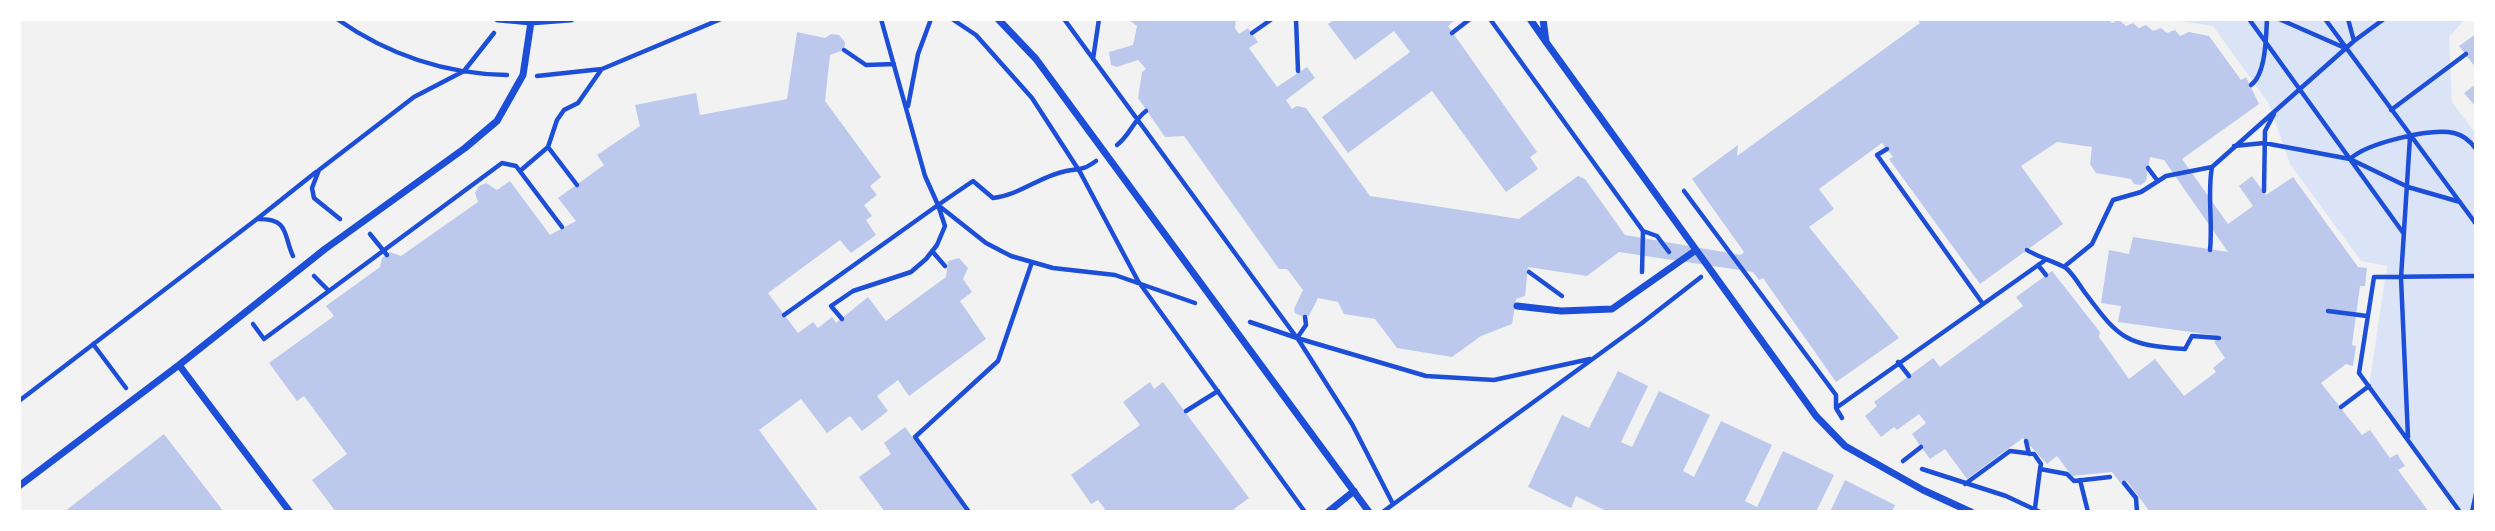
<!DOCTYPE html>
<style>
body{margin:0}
#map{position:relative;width:2495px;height:531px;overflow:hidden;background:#f2f2f2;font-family:"DejaVu Sans",sans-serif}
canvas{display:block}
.frame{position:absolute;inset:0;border:21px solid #fff;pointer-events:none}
</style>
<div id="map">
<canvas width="2495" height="531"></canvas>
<div class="frame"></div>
</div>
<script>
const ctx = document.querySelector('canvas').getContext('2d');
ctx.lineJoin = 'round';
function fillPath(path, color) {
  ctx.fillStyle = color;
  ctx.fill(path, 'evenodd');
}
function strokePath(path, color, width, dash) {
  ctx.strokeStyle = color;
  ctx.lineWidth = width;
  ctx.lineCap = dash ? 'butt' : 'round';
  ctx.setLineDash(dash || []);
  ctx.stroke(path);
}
fillPath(new Path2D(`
 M2167,19H2465L2449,37L2452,102L2476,134V498L2472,512H2460L2369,386L2387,266L2361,261L2290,164L2269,104L2213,26Z`), '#dbe4f7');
fillPath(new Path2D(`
 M1128,19H1236L1235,28L1239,34L1248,28L1258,42L1249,48L1277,87L1307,67L1315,78L1286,100L1292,109L1297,106L1306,108L1370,196L1519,219L1578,176L1585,179L1625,235L1741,255L1744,252L1692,179L1738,145L1737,156L1920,23L1917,19H2107L2112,23L2119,20L2126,26L2133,23L2139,28L2146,25L2153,31L2161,28L2167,33L2175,30L2180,36L2189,32L2209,36L2241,80L2246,77L2259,104L2182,159L2228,224L2253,206L2239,186L2252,176L2266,195L2293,177L2358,267L2367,268L2365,286H2360L2352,345L2356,346L2353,366L2346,364L2321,383L2362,435L2370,430L2390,458L2397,454L2405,466L2398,470L2429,512H2150L2127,481L2122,485L2112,472L2072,476L2057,456L2047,464L2023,438L1967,479L1945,449L1930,459L1921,447L1912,434L1926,423L1919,414L1897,430L1894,427L1881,437L1865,416L1877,406L1874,402L1933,358L1940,367L2023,306L2016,297L2052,271L2100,332L2099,337L2129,379L2155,359L2184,396L2216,372L2213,368L2225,358L2214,342L2220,336L2118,322L2121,306L2101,303L2109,250L2129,254L2133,237L2228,252L2164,160L2150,157L2146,181L2141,185L2134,184L2131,179L2096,173L2090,164L2092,147L2057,142L2021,166L2063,224L1980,284L1889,159L1893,157L1882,143L1819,189L1834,209L1809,227L1899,338L1836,382L1763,278L1759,280L1753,272L1619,252L1587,276L1528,267L1525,296L1516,299L1512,324L1481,336L1452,357L1397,348L1375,319L1344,314L1338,302L1318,298L1309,316L1303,317L1295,313L1294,309L1303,290L1287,269H1279L1184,136L1165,137L1138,98L1142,72L1146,69L1138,60L1117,67L1111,65L1109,52L1133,45L1137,26Z
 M1335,19H1456L1448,26L1537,152L1530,157L1538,169L1506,192L1432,91L1348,153L1322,117L1410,52L1394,31L1355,60L1328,24Z
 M797,32L825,38L831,34L839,35L845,42L844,50L830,55L825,101L881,177L870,186L877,195L864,205L872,216L866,220L876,235L851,253L840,240L768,293L798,333L813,322L818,328L832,317L836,323L868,297L886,321L946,277L948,261L959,258L968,268L963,279L972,292L960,301L986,339L909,396L898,380L877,396L888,411L862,431L850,416L827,433L801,399L759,430L819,512H336L312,480L347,454L304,396L297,401L269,363L334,316L326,306L380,267L382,258L390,252L401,256L478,202L475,193L479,186L486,183L497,190L510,181L550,235L576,221L558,198L604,165L597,155L640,126L635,105L696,93L700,115L787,99Z
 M2476,34V68L2459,46Z
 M2476,84V107L2464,93Z
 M1618,371L1648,386L1621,442L1632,447L1659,391L1710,415L1683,471L1694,477L1721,421L1772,445L1745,501L1757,507L1783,451L1834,475L1816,512H1608L1576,496L1571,508L1528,487L1562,415L1589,428Z
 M1150,382L1154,389L1163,382L1249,498L1230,512H1107L1098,500L1091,504L1071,475L1140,425L1123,402Z
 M905,427L967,512H885L859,477L891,454L884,443Z
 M164,434L224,512H64Z
 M1845,480L1895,505L1892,512H1830Z`), '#bdc9ec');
strokePath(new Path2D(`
 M337,19C387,54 445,74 507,75
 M881,19L925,176L938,205L986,243L1011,256L1053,268L1115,275L1195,303
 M952,19L976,35L1032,98L1080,172L1138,281L1305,512
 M1064,19L1297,338L1250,322
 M1296,19L1298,71
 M1490,19L1643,231L1657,236L1669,252
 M2249,19L2404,234
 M2279,19L2345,48
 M2325,19L2476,224
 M2348,19L2354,41
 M1252,33L1272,19
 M1452,33L1470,19
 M844,50L866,65L894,64
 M1093,59L1099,19
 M537,76L602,69L721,19
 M2251,85C2266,74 2266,37 2267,19
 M908,106L918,54L931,19
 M2391,110L2466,54
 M1117,145C1130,135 1133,121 1146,111
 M2234,146L2264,143L2350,159L2408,187L2460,202
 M548,147L577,185
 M1887,149L1877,155L1983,304
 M2350,159C2367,143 2430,128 2454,133C2463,135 2471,142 2476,149
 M2148,168L2157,180
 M520,171L548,147L557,120L564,110L578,103L601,70
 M1684,191L1836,395V408L1842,418
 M2264,191L2265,131L2274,114
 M257,219L316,172
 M340,219L314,198L312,188L319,170L414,97L464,71L494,33
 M370,234L387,255
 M2027,250C2036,256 2062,265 2066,268C2074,275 2080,286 2086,294C2120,340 2127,345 2185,349L2192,336L2219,338
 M2210,250C2213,222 2207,194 2212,167
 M932,251L945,266
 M2038,265L2046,275
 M2065,266L2092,244L2113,200L2141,192L2166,176L2212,167L2354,41L2384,19
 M1529,272L1562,296
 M1642,272L1643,231
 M314,276L329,291
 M2328,311L2367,316
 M784,315L938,205
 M842,319L831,306L853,291L911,272L926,259L937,245L945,226L938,205L973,181L993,198C1020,195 1040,176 1066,171C1081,168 1082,171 1096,161
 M253,324L264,339L502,163L516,166L562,227
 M1297,338L1426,376L1494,380L1590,359
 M1297,338L1306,325L1305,317
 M1298,339L1352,424L1393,504
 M93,344L126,388
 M1898,362L1909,376
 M19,401L257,219C290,218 283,235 293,256
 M2341,407L2369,386
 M1836,408L2044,261
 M1186,411L1218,391
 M2408,437L2401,278L2410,137
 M2026,441L2029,454
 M1903,461L1921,447
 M1922,469L2006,496L2040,512
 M2080,480L2088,512
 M2124,483L2136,498L2137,512
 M1965,484L2010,451L2034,454L2041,464L2040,469L2067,474L2074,481L2110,477
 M2035,508L2040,469
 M1384,511L1642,323L1701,277
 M969,512L915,437L998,361L1032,262
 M2460,512L2359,373L2374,277L2476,276
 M2472,512L2476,494`), '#1d4ed8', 4.5);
strokePath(new Path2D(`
 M498,19L531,22L571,19
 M998,19L1036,59L1369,512
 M1530,19L1546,42L1543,19
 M1546,42L1816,416L1845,446L1923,490L1971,512
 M1517,306L1561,311L1612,309L1696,250
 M179,365L290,512
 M19,486L179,365L325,249L465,148L497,121L523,75L531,22
 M1328,512L1354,491`), '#1d4ed8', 7);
</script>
